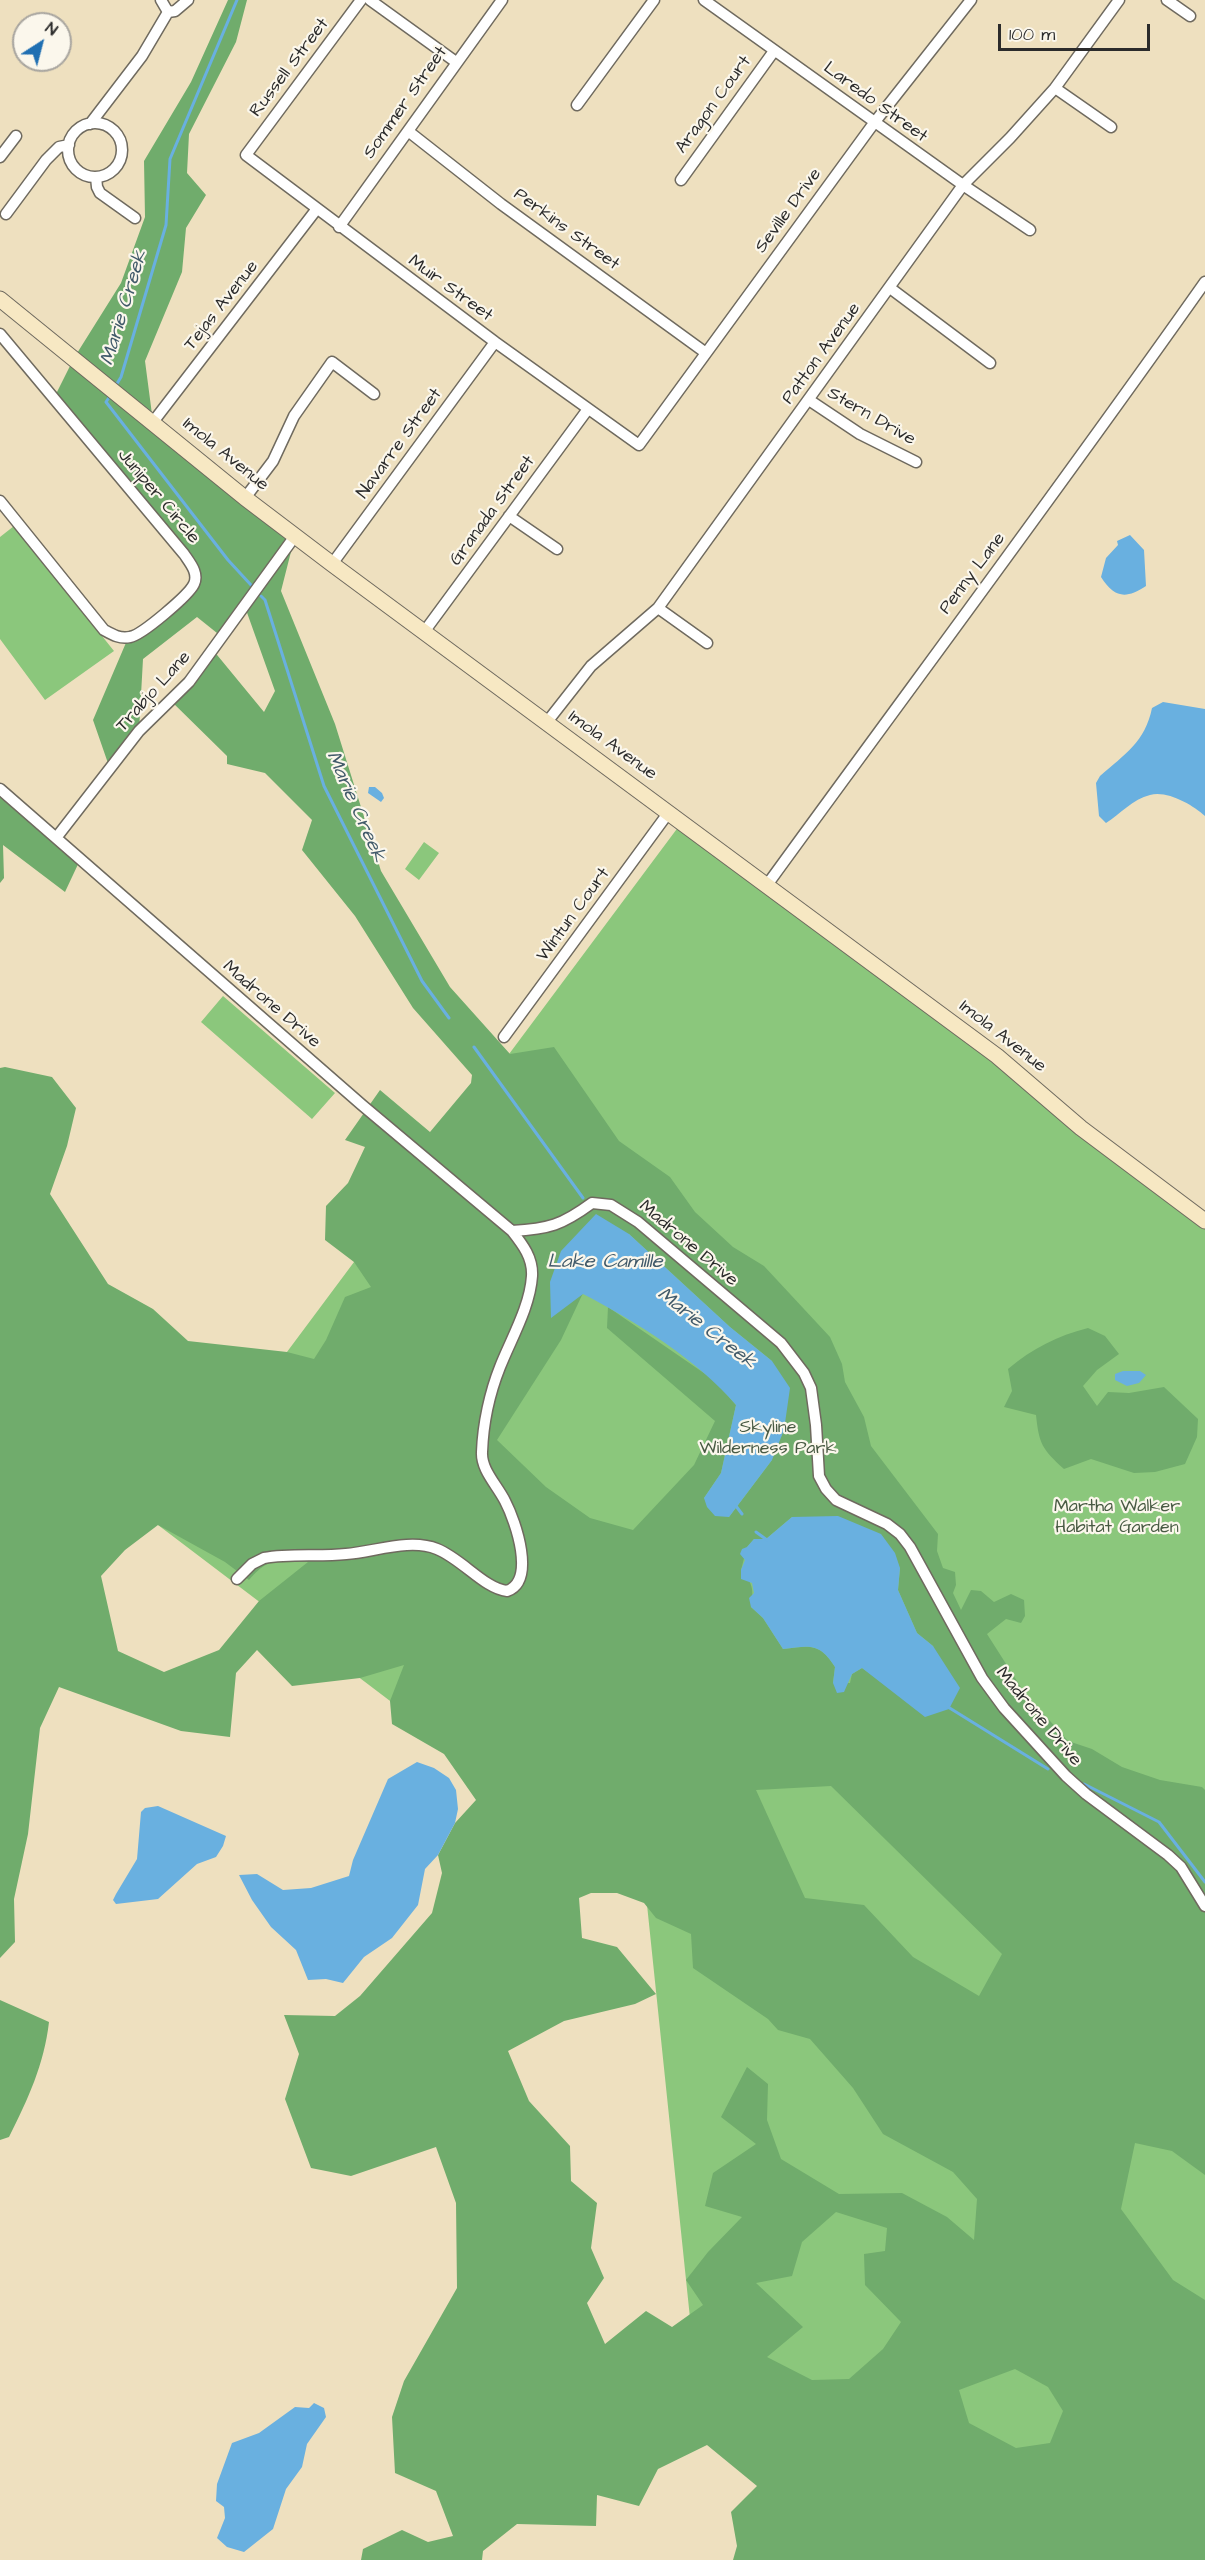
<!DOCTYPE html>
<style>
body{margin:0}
#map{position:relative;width:1205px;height:2560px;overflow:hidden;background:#eee0bf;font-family:"Architects Daughter",sans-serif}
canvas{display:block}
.north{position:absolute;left:12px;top:12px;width:60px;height:60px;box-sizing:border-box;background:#fbf7ec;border:2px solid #a8a59f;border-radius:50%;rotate:36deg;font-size:16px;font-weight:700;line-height:24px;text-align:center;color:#2b2b2b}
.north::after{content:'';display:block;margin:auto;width:21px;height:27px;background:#1f6fb2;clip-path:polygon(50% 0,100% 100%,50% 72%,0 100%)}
.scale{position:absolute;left:998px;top:24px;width:152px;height:27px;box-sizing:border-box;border:3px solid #2b2b2b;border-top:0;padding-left:8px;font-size:18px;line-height:21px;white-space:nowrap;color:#2b2b2b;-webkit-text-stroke:4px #fbf7ec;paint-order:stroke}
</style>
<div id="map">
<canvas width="1205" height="2560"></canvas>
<div class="north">N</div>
<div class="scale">100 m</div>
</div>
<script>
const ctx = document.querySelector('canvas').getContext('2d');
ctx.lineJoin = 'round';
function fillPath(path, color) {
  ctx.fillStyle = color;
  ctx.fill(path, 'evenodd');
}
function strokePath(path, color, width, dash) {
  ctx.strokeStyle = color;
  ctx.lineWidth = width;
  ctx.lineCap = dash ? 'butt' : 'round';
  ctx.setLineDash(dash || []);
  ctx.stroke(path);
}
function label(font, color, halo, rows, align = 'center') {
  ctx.font = font + ' "Architects Daughter",sans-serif';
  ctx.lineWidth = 4.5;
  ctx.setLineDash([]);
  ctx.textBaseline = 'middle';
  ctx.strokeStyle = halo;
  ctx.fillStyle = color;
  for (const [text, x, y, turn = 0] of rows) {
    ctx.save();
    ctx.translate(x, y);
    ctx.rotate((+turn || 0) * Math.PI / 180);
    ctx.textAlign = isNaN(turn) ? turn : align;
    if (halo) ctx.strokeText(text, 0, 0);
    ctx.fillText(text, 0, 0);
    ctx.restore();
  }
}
fillPath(new Path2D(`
 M14,526L114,651L45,700L0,639V537Z
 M682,822L1205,1221V2560L698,2395L646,1895L158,1525Z
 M424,842L439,853L419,880L405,869Z
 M223,996L335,1093L312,1119L201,1022Z`), '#8bc77c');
fillPath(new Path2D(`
 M228,0H247L236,42L189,134L187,173L206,195L186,228L182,272L145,361L153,422L295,536L281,591L335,724L381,871L450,987L510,1054L554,1047L619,1141L670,1177L695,1212L733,1247L764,1266L830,1337L842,1364L845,1382L864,1417L871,1446L938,1534L937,1551L943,1568L955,1572L956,1585L953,1593L961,1610L971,1590L981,1591L994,1602L1011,1594L1024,1600L1025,1616L1021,1623L1006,1619L987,1634L1024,1692L1068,1741L1092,1749L1122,1767L1160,1780L1202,1787L1205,1790V2175L1172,2151L1135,2143L1121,2209L1173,2280L1205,2300V2560H733L737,2546L731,2512L757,2486L707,2445L658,2469L639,2506L597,2495L596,2526L517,2524L483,2551L482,2560H361L363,2549L402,2530L428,2542L453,2536L436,2491L395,2473L392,2417L404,2381L457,2288L456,2203L436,2147L351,2176L311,2168L285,2099L299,2054L284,2015L335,2016L360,1996L432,1913L442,1873L438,1855L455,1823L476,1800L444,1754L392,1724L390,1701L404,1665L360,1678L292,1686L257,1650L236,1673L230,1737L181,1731L59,1687L40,1728L28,1834L14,1899L15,1942L0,1958V1068L5,1067L52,1077L76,1108L67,1146L50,1194L108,1284L153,1309L188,1341L287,1352L314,1359L326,1340L345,1297L371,1287L354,1262L325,1240L326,1206L348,1183L365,1147L345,1140L380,1090L430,1132L471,1083L472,1075L413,1008L355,916L302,850L312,820L265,773L227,764V756L170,700L213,650L264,712L275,691L245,607L222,637L197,617L143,659L139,731L110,769L93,720L128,638L185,595L194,569L54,398L74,358L121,283L145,217L144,161L191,82ZM629,1234L730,1327L772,1361V1460L729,1517L704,1498L721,1473L736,1405L714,1380L608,1307L607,1328L715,1421L694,1465L633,1530L590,1518L546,1487L497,1440L561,1340L583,1293L551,1317ZM792,1517L900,1568L898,1590L917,1633L933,1646L951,1701L949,1709L878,1679L862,1668L852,1674L850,1683H833L835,1667C819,1642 810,1646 783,1649L763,1618L751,1607C754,1590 753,1583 741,1570L747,1547L754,1539H766ZM158,1525L225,1562L249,1580C267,1558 280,1558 308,1562L259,1601L219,1650L164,1672L118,1651L101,1576L125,1550ZM831,1786L1002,1954L979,1996L913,1957L864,1905L805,1898L756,1790ZM591,1893H617L644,1903L656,1918L691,1934L693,1968L768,2019L778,2030L810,2039L853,2088L883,2134L953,2172L977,2199L974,2240L947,2217L902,2193L839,2194L781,2159L767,2120L768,2084L747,2067L721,2117L756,2144L713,2173L705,2206L742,2217L708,2252L686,2280L703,2305L672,2327L646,2311L605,2344L587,2303L604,2278L591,2248L597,2203L571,2181L570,2146L529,2101L508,2051L564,2021L635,2004L656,1994L617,1947L582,1938L579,1898ZM836,2212L887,2228L885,2251L864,2254L865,2285L901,2322L883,2349L849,2379L812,2380L767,2357L803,2327L756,2283L792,2276L802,2242ZM1015,2369L1048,2387L1063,2411L1050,2443L1016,2448L969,2423L959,2390Z
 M0,790L80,860L65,892L3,845L4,878L0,883Z
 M1088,1328L1105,1336L1119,1354L1097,1370L1083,1386L1097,1406L1108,1392L1129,1393L1164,1387L1198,1419L1197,1437L1185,1464L1155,1472L1134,1473L1091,1459L1064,1469C1042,1449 1039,1444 1036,1415L1004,1407L1012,1391L1008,1369C1033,1348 1057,1336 1088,1328Z
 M0,2000L49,2022C44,2065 28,2099 9,2137L0,2140Z`), '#70ac6c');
fillPath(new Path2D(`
 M1130,535L1144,550L1146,586C1125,600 1114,597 1101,577L1106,558L1118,545L1117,541Z
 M1163,702L1205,709V816C1193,805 1167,790 1150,795C1133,799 1120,814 1106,823L1099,816L1096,783L1100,776C1125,754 1145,742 1152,708Z
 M369,787H375L382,793L384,798L381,802L368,793Z
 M596,1214L629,1234L730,1327L772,1361L790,1388L784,1430L772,1460L729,1517L715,1516L707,1507L704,1498L721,1473L736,1405C699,1361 634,1320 583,1294L551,1318L550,1282L561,1251Z
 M1123,1371H1140L1146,1375L1139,1383L1127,1386L1115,1380V1374Z
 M838,1516L881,1534L895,1553L900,1568L898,1590L917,1633L933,1646L960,1688L949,1709L925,1717L862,1668L852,1674L844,1692L837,1693L833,1683L835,1667C819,1642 810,1646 783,1649L763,1618L751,1607L749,1598L754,1593L752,1583L741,1579V1570L745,1560L740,1554L742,1549L747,1547L754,1539H766L792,1517Z
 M417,1762L434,1768L449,1778L456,1790L458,1809L455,1823L438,1855L425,1869L418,1905L392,1938L364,1957L343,1983L326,1979L308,1980L296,1950L271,1927L252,1900L239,1875L257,1874L283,1890L311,1888L349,1876L353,1860L388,1779Z
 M158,1806L226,1836L223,1846L216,1857L197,1864L158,1899L116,1904L113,1900L116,1894L137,1859L141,1812L145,1808Z
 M314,2403L324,2408L326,2417L307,2444L302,2467L286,2489L273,2529L244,2552L227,2547L217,2538L225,2518L224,2507L216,2501L217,2484L232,2443L259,2433L295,2407L309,2408Z`), '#69b0e0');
strokePath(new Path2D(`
 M115,387L121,377L166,225L170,159L237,0
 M110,396L106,402L228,560L251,585
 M261,596L265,600L324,786L422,981L449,1018
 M474,1047L583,1198
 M736,1506L742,1514
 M756,1532L767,1540
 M948,1707L1048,1769
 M1084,1784L1159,1822L1205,1882`), '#69b0e0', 3);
const street = new Path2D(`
 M161,0L168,12
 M361,0L246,155L495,342L639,445L874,123L971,0
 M370,0L456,62
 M704,0L963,185L1030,230
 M1167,0L1190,16
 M1055,88L1111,127
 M577,105L654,0
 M68 150a27 27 0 1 1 54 0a27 27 0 1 1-54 0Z
 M90,124L142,56L168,12L175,11L188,0
 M408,131L501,204L706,353
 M0,157L16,136
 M96,177L97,187L100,193L135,218
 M681,180L774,51
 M6,214L46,160L59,147L69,145
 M339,227L502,0
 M890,288L990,363
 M0,334L184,554C190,563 199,573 194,584C189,595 142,635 130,637C120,639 113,635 104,630L0,501
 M809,400L860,434L916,462
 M153,422L316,210
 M245,498L273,461L294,416L332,362L374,394
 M509,516L557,549
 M332,564L495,342
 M658,608L707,643
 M424,632L588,409
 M547,722L591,666L658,608L963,185L1010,138L1055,88L1119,0
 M0,789L362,1105L512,1231C549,1229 562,1225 592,1203L611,1205L638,1222L781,1343L804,1373L811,1388L816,1425L819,1476L826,1489L836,1500L887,1524L900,1534L910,1547L982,1678L1004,1708L1066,1776L1086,1794L1168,1855L1181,1867L1205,1906
 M56,838L139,731L189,682L295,536
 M767,885C913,684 1062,485 1205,282
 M504,1037L669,812
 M237,1579L252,1564L264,1558C291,1553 319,1557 346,1554C374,1552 410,1538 437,1549C462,1559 485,1589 507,1591C536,1581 516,1522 505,1501C497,1485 481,1470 482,1452C483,1424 490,1392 500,1367C511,1339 530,1307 532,1276C533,1258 523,1245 512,1231`);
const secondary = new Path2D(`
 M0,299L245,498L332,564L997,1056L1081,1128L1205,1221`);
strokePath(street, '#6f6a5f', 13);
strokePath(secondary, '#6f6a5f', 17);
strokePath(street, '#fff', 10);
strokePath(secondary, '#f7e8c3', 15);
label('18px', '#2b2b2b', '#fbf7ec', [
 ["Russell Street",290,68,-53],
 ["Sommer Street",406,103,-55],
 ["Laredo Street",875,103,36],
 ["Aragon Court",714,105,-54],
 ["Seville Drive",789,211,-54],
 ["Perkins Street",566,230,36],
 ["Muir Street",450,289,36],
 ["Tejas Avenue",222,306,-52],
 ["Patton Avenue",822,354,-54],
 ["Stern Drive",871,417,30],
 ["Navarre Street",400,444,-54],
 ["Imola Avenue",225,455,39],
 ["Juniper Circle",158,497,50],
 ["Granada Street",493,511,-54],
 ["Penny Lane",973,574,-53],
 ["Trabjo Lane",154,692,-48],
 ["Imola Avenue",612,746,36],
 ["Wintun Court",574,915,-54],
 ["Madrone Drive",271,1005,41],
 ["Imola Avenue",1002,1037,38],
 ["Madrone Drive",688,1244,40],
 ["Madrone Drive",1038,1717,50]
]);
label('18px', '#485a43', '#fbf7ec', [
 ["Skyline",768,1428],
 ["Wilderness Park",768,1449],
 ["Martha Walker",1117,1507],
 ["Habitat Garden",1117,1528]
]);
label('italic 20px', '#415a6a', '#fbf7ec', [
 ["Marie Creek",125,308,-73],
 ["Marie Creek",355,807,66],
 ["Lake Camille",605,1263],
 ["Marie Creek",706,1329,38]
]);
</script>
